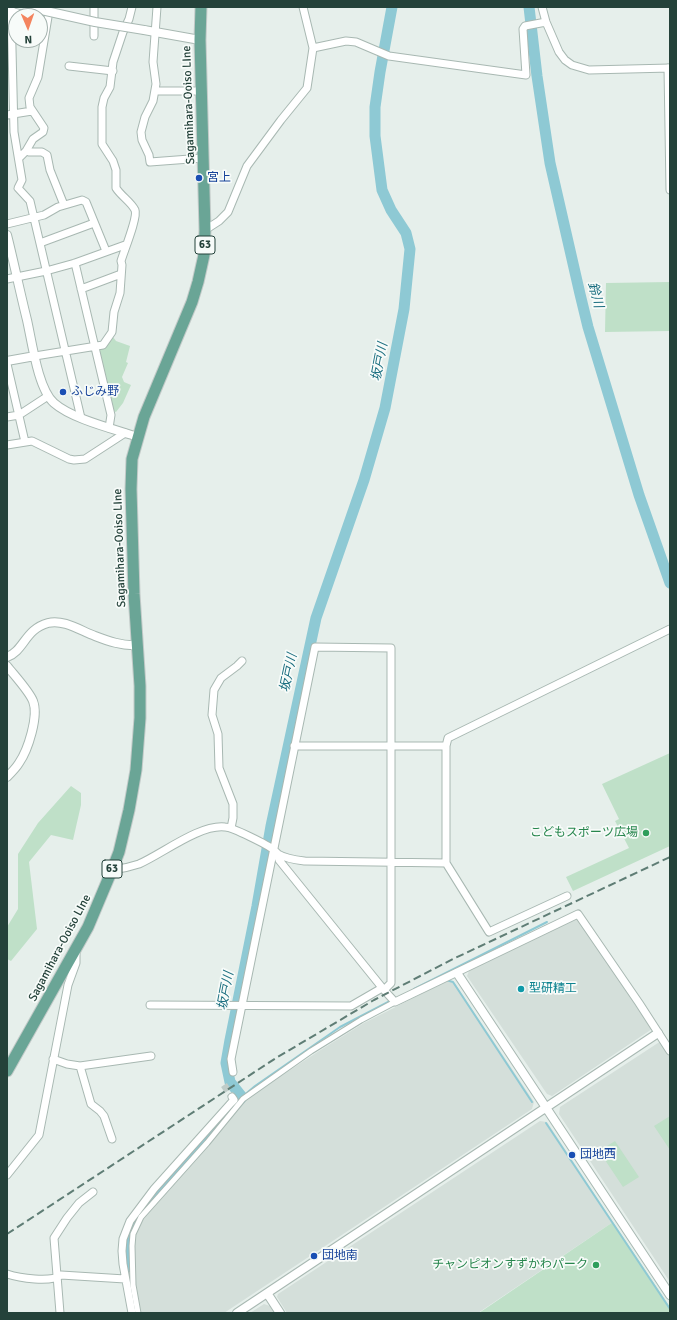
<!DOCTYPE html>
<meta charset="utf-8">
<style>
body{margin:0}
#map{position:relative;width:677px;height:1320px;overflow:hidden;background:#e6efeb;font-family:Signika,sans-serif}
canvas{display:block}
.frame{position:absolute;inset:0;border:8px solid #24423a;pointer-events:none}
.north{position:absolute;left:8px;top:8px;width:40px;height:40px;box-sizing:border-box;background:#f7fbf9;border:1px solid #a3b1ad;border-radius:50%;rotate:178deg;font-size:11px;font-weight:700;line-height:16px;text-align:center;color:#24423a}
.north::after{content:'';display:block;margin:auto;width:14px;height:18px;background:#f4845f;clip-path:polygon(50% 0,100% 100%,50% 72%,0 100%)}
</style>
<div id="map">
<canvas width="677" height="1320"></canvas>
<div class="frame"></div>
<div class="north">N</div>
</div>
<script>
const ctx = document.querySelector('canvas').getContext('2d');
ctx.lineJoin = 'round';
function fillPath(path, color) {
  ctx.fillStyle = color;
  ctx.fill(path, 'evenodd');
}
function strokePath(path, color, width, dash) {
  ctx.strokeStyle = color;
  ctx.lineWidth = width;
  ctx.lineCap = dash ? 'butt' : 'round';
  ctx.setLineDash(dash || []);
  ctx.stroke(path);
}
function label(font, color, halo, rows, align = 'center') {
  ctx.font = font + ' Signika,"Noto Sans JP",sans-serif';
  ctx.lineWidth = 3.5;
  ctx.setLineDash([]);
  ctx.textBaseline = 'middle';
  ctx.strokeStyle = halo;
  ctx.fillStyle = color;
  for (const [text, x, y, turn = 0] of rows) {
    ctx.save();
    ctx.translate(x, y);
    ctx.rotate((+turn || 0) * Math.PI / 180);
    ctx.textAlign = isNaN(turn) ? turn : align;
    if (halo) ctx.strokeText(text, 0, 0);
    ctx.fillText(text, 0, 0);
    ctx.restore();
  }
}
fillPath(new Path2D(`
 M576,917H578L652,1029L552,1096L547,1094L467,976L469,971Z
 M449,980L454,982L534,1102L532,1109L224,1313H140L135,1284L134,1236L143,1218L246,1099L319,1051L364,1023Z
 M661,1041L670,1055V1282L559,1114L560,1107Z
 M540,1121L547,1122L613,1222L478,1313H287L277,1297L278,1294Z
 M264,1304L270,1306L275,1313H250Z`), '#d4dfda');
fillPath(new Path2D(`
 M670,282V331L605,332L606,283Z
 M113,337L116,341L130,346L126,362L128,363L122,377L124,382L131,385L123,403L116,412L113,411L97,348Z
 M670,753V846L573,891L566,877L629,848L615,821L619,819L602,784Z
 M71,786L81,793V805L73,840L51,835L29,862L37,929L11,961L7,959V927L18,909V854L38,823Z
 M670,1116V1150L654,1126Z
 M615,1141L639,1177L623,1187L599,1151Z
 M613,1222L670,1307V1313H479Z`), '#bfe0c8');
strokePath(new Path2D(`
 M446,980L453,982L532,1102
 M414,989L547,922
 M242,1097L255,1086L340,1027L392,1000
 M546,1123L670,1309`), '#8ec9d4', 2);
strokePath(new Path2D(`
 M529,7L537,76L550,163L580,294L588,327L639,495L670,583
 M127,1267C124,1249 127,1234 135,1218L242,1097L230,1082L226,1063L230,1040L257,906L271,826L316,618L364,480L385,408L404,309L410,249L406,233L391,210L382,190L375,136V107L380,72L392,7`), '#8ec9d4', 11);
strokePath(new Path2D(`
 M224,1085L232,1097`), '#bfccc8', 7, [7, 3.5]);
const pedestrian = new Path2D(`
 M138,1313L133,1285L132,1246L133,1234L141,1217L207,1143L243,1099L311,1051L361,1020L395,1002`);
const minor = new Path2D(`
 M11,7L14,132L22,180L18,188L30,201L81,418
 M157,7L153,62L156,84L153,101L145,117L141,132L142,140L149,155L150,162L203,158
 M542,7L546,22L559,52L565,60L572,65L589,70L670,68
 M10,11L29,16
 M94,36V7
 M313,48L346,41L356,42L389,56L526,75L523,29L525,26L546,22
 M69,66L113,71
 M668,68L670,190
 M156,91H201
 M7,115L32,111
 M26,151L29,152H42L47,155L50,170L64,205
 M19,158L26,151L33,139L43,132L44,128L30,107L29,98L38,77L48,17V7
 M7,224L44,215L58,207L82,200L86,202L106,251
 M205,230L219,221L228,212L247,166L281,120L307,88L313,48L303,7
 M40,243L94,223
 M75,263L111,415L109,428
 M7,279L46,271L75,263L125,245
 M81,289L121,274
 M35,356L103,345L112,332L114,312L120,293L122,265L121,261C124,251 138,217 135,210C131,202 121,196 116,188V170L113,161L102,144V107L104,98L110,87L113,62L123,32L129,19L132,7
 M7,364L25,442
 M7,417L19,415L48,396
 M7,445L32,441L69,459L74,460L85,459L125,433
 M294,746H446
 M231,828L233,818V804L219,768L218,734L212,715L214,690L221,678L237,666L242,661
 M278,854L279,860L384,990L395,1002L578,914L639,1003L670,1051
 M446,863L489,932L567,896
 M112,870C121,869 130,867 139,864C162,854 200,824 225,827C232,827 268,845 274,850C276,852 277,853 278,854C286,859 296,860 305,861L446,863V746L448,738L670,629
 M150,1005L351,1006L382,988
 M53,1059L67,1064L80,1066L151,1056
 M80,1066L91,1104L100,1111L104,1116L112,1139
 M233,1072L231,1059L315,647L391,648V983L384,990
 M7,1175L39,1135L68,985L76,963V950
 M7,1274C19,1278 51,1283 61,1275L125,1279
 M60,1313L54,1238L67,1218L79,1203L93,1192
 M132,1313L123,1264L122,1251L123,1239L130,1221L154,1189L231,1103L234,1100L232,1097`);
const tertiary = new Path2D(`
 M144,30L200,40
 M7,235C14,263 20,292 27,320C32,342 38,389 54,403C72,419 114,429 138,437
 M7,361L35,356
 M7,657C24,651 25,629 48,623C64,619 81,631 95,636C108,641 122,646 137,645
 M7,666C14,675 29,691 33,701C39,716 28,750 19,763C16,768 11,773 7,777
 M457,973L670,1295
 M267,1293L280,1313
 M237,1313L658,1033`);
const primary = new Path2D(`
 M7,1071L88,927L112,870L119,852L129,810L136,770L140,718V686L134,594L131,489L132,459L144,417L192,302L198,282L204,255L205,230L200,40L201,7`);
strokePath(pedestrian, '#a8b8b2', 7);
strokePath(minor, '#a8b8b2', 9);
strokePath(tertiary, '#a8b8b2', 10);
strokePath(primary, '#c2cac8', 13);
strokePath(pedestrian, '#fff', 5);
strokePath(minor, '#fff', 7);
strokePath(tertiary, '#fff', 8);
strokePath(primary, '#6aa596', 11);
strokePath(new Path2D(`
 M7,1234L276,1058L374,1000L453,959L670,857`), '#5f7d75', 2, [8, 4]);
const tertiaryBridge = new Path2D(`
 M28,7L95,22L144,30`);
strokePath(tertiaryBridge, '#a8b8b2', 10, []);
strokePath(tertiaryBridge, '#fff', 8);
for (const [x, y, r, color] of [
 [199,178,4,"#1a4fb4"],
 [63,392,4,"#1a4fb4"],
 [646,833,4,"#2e9e5b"],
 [521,989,4,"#0f9aa8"],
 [572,1155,4,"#1a4fb4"],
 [314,1256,4,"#1a4fb4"],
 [596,1265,4,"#2e9e5b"]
]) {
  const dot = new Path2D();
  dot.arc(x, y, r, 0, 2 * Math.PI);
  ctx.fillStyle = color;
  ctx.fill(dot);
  strokePath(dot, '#f7fbf9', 1.5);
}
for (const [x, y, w] of [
 [205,245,20],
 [112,869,20]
]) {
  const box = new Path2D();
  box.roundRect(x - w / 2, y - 9, w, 18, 3);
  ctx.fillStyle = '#f7fbf9';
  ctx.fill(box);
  strokePath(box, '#24423a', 1);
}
label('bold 11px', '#24423a', null, [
 ["63",205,245],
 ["63",112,869]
]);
label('12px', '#24423a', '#f7fbf9', [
 ["Sagamihara-Ooiso LIne",189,105,-92],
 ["Sagamihara-Ooiso LIne",120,548,-92],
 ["Sagamihara-Ooiso LIne",60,948,-62]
]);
label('12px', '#164399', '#f7fbf9', [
 ["宮上",207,178],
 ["ふじみ野",71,392],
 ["団地西",580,1155],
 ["団地南",322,1256]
], 'left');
label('12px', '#27864d', '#f7fbf9', [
 ["こどもスポーツ広場",638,833],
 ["チャンピオンすずかわパーク",588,1265]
], 'right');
label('12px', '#0d838f', '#f7fbf9', [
 ["型研精工",529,989]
], 'left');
label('italic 13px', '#1c6f80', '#f7fbf9', [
 ["鈴川",595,295,75],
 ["坂戸川",380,362,-79],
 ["坂戸川",289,673,-78],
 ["坂戸川",226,991,-79]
]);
</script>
